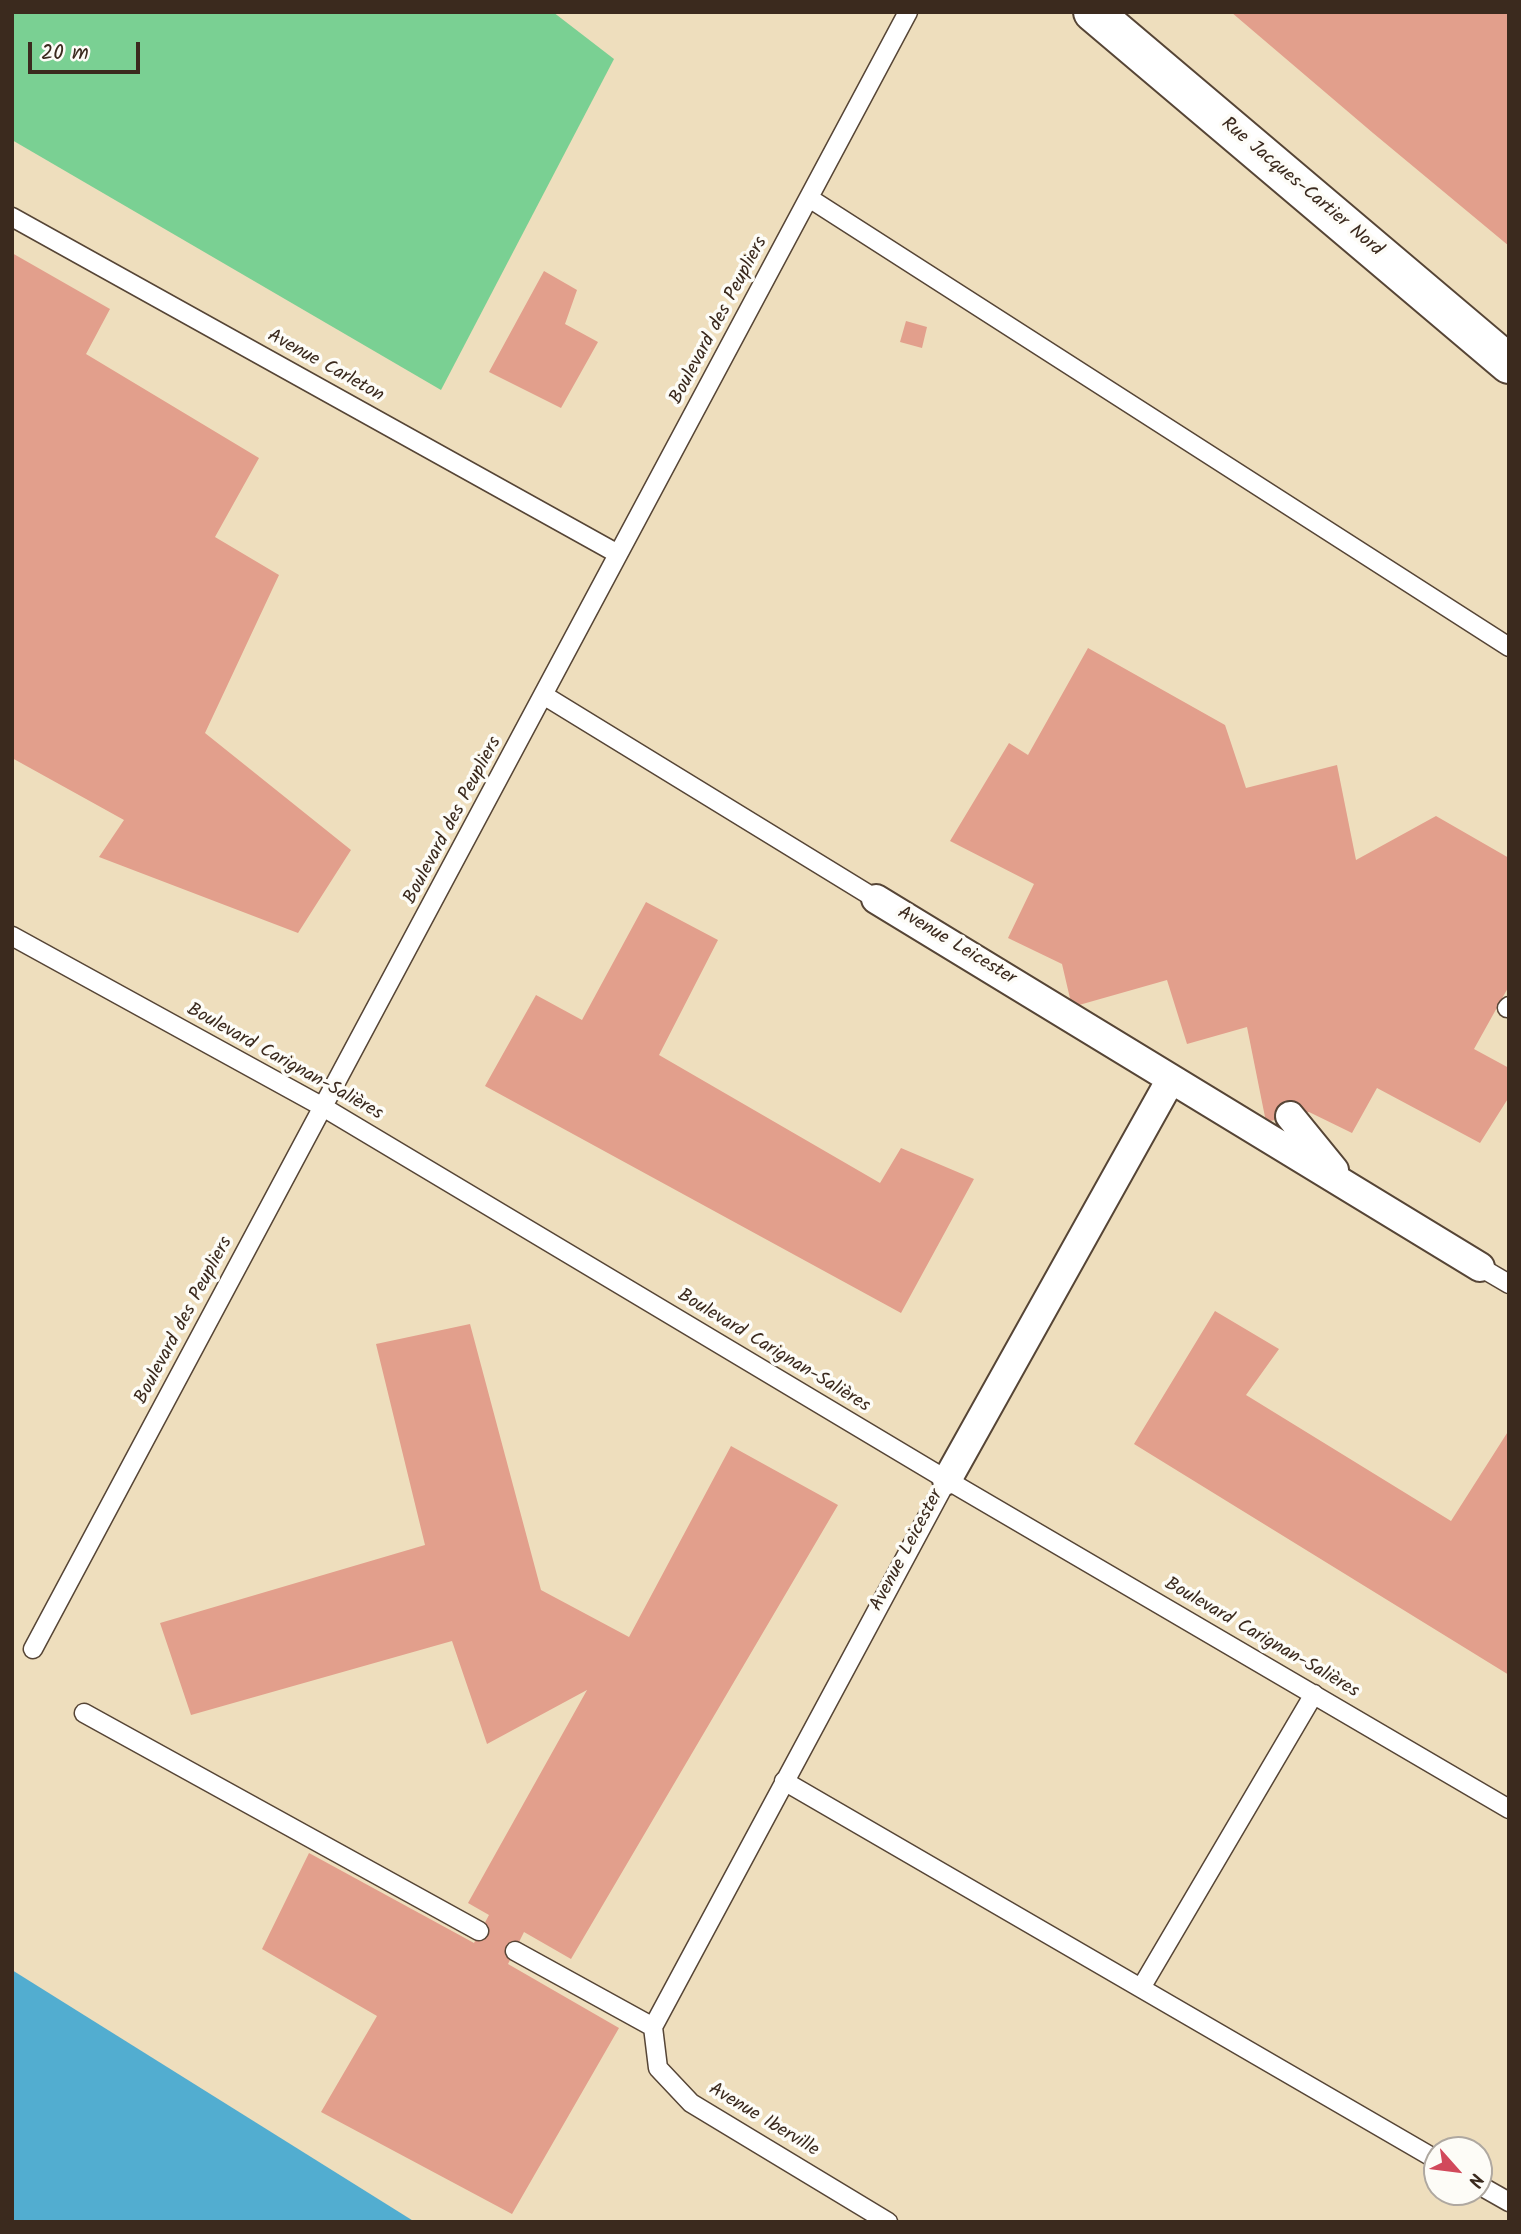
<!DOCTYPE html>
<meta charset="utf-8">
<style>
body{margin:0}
#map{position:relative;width:1521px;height:2234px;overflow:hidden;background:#eedebd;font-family:Kalam,sans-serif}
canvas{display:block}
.frame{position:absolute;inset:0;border:14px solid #3b2a1e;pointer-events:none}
.north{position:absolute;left:1423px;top:2136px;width:70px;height:70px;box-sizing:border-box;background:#fdfcf7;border:2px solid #afa8a0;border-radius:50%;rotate:118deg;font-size:19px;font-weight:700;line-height:28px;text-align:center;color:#3b2a1e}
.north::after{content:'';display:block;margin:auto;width:24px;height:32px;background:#d1495b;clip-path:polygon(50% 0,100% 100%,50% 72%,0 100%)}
.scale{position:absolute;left:28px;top:42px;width:112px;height:32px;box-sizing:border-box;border:4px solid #3b2a1e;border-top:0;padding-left:9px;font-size:21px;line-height:24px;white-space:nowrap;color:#3b2a1e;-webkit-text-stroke:5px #fdfcf7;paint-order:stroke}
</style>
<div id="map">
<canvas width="1521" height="2234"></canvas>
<div class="frame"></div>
<div class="north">N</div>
<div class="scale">20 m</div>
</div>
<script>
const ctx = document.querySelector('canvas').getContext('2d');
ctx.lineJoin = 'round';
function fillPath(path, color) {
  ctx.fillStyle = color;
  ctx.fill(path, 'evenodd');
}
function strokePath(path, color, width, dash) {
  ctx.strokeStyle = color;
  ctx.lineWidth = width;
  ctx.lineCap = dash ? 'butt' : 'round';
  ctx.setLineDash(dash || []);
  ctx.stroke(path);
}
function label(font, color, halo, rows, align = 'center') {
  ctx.font = font + ' Kalam,sans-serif';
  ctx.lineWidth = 7;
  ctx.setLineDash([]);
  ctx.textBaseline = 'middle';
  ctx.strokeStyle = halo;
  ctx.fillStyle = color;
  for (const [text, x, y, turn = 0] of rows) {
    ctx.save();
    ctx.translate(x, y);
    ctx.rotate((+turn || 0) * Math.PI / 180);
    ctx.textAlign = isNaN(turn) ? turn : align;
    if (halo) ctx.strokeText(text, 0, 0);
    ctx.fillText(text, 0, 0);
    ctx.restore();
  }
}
fillPath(new Path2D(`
 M12,12H553L614,59L441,390L12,140Z`), '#7ad093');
fillPath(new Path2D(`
 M12,1970L415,2222H12Z`), '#52add0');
fillPath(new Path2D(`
 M1231,12H1509V246L1373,133Z
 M12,253L110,309L86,354L259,458L215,537L279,575L205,733L351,850L298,933L99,857L124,820L12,758Z
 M544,271L577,290L565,324L598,342L561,408L489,372Z
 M906,321L927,327L922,348L900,342Z
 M1088,648L1225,725L1246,788L1337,765L1356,860L1436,816L1509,858V986L1474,1049L1509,1068V1097L1480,1143L1377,1088L1352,1133L1309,1112L1266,1122L1247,1027L1187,1044L1167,980L1072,1007L1062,964L1008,938L1034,884L950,841L1009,743L1028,755Z
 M646,902L718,940L659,1055L880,1183L901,1148L974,1179L901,1313L485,1086L536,995L582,1020Z
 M1215,1311L1279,1349L1246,1395L1451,1521L1509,1430V1675L1134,1444Z
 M470,1324L541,1590L629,1637L731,1446L838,1505L571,1959L524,1932L508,1964L619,2028L512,2214L321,2112L377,2016L262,1949L309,1853L474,1943L489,1915L468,1903L587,1690L487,1744L452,1641L191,1715L160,1623L425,1545L376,1344Z`), '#e29f8c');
const service = new Path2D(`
 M809,198L1509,647
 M12,217L618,554
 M545,696L876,899
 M12,936L323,1107L947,1480L1509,1809
 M1507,1008L1509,1006
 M1480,1267L1509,1284
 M33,1649L908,12
 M84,1713L479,1931
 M784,1781L1437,2160
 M515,1951L653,2027
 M1141,1988L1314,1694
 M653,2027L947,1480
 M653,2027L658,2068L691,2103L888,2222
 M1479,2185L1509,2202`);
const pedestrian = new Path2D(`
 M876,899L1480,1267
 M1290,1116L1334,1170
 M947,1480L1171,1079`);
const tertiary = new Path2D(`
 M1093,12L1509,364`);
strokePath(service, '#564536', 21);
strokePath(pedestrian, '#564536', 32);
strokePath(tertiary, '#564536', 42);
strokePath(service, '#fff', 18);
strokePath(pedestrian, '#fff', 28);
strokePath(tertiary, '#fff', 38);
label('19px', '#3b2a1e', '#fdfcf7', [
 ["Rue Jacques-Cartier Nord",1301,188,40],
 ["Boulevard des Peupliers",720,321,-62],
 ["Avenue Carleton",325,367,29],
 ["Boulevard des Peupliers",454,821,-62],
 ["Avenue Leicester",956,947,31],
 ["Boulevard Carignan-Salières",284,1063,29],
 ["Boulevard des Peupliers",185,1321,-62],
 ["Boulevard Carignan-Salières",773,1352,31],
 ["Avenue Leicester",908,1551,-62],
 ["Boulevard Carignan-Salières",1261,1639,30],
 ["Avenue Iberville",763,2121,31]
]);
</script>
